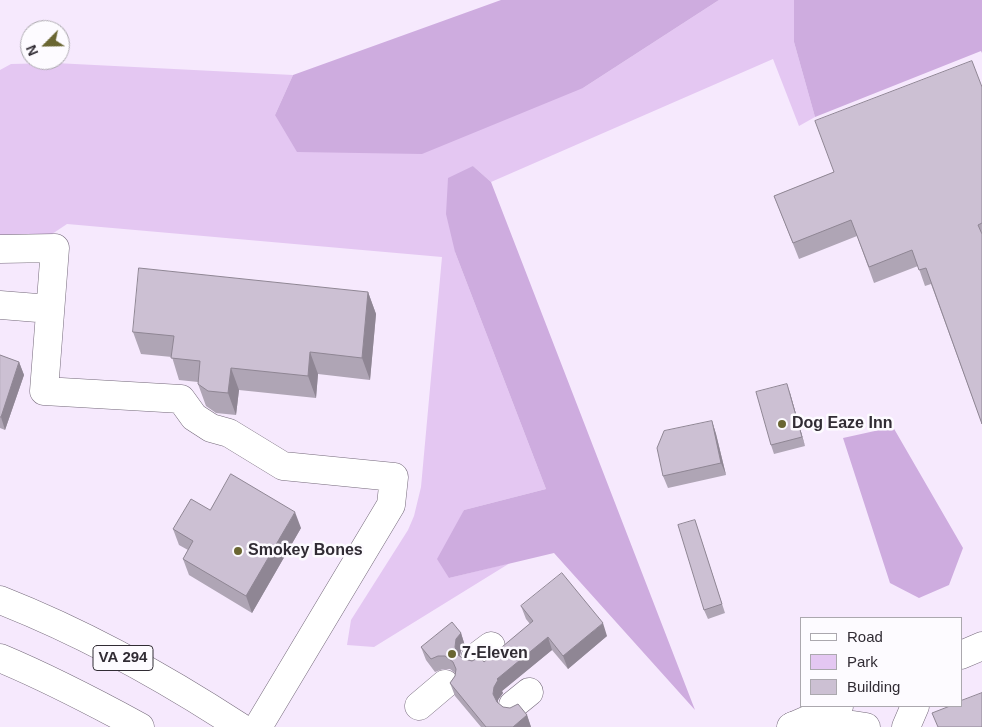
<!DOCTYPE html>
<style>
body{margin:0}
#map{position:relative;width:982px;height:727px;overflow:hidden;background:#f6e9fd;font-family:Helvetica,sans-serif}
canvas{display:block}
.legend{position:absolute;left:800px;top:617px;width:162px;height:90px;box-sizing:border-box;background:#fdfbff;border:1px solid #aba8ae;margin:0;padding:6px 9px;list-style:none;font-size:15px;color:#312c34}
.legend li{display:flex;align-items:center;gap:10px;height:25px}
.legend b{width:25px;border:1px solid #aba8ae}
.north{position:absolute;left:20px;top:20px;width:50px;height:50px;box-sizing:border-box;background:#fdfbff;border:1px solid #aba8ae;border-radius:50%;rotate:247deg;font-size:14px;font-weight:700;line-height:20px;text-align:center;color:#312c34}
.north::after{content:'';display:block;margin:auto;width:18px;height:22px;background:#6a6632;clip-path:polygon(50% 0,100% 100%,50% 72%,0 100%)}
</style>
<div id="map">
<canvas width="982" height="727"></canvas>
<ul class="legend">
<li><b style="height:6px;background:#fff"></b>Road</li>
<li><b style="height:14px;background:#e4c7f2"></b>Park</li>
<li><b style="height:14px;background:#ccc0d3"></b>Building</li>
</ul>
<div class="north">N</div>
</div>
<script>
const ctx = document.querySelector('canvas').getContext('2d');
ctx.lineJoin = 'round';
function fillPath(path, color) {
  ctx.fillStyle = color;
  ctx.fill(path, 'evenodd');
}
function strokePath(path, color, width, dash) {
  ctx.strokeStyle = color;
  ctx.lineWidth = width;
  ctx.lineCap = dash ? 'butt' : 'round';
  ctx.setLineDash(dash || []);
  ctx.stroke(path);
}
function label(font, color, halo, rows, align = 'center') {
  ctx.font = font + ' Helvetica,sans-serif';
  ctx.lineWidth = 5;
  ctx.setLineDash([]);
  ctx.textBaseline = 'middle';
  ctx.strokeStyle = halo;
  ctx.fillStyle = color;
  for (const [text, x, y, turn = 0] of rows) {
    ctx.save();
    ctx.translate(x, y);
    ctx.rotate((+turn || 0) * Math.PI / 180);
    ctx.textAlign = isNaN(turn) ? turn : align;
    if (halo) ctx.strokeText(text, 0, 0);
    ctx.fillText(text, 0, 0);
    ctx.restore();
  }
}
fillPath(new Path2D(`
 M719,0H794V42L815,117L799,126L773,59L491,182L473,166L455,252L546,489L464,510L449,578L510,563L374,647L347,645L351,620L408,530L414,516L421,487L442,257L67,224L49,236L0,239V70L11,64L55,63L293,75L275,115L583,88Z`), '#e4c7f2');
fillPath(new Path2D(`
 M501,0H719L583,88L422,154L297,152L275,115L293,75Z
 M794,0H982V53L981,51L815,117L794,42Z
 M473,166L491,182L695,710L554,553L449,578L437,559L464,510L546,489L455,252L446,214L448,178Z
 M893,427L963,548L949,585L919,598L890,583L843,438Z`), '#ceacdf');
const minor = new Path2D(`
 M0,249L55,248L44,391L181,399L194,417L211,428L229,433L283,466L394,477L391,505L258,727
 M0,305L50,309
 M475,658L491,646
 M513,705L529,692
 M419,706L445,684
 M793,726L853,725L866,727
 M906,727L915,706`);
const major = new Path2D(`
 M961,655L982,646
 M791,727L839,706`);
const highway = new Path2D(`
 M0,600C84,633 165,678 240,727
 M0,658C48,678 94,702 140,727`);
strokePath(minor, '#74697a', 29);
strokePath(major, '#74697a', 29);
strokePath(highway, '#74697a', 29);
strokePath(minor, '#fff', 28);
strokePath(major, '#fff', 28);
strokePath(highway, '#fff', 28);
fillPath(new Path2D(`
 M982,87V424L931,284L925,286L918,266L874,283L857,236L799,259L774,196L834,172Z
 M368,292L376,314L370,380L318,374L316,398L239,390L236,415L216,413L206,406L198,384V382L179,380L172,357L141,354L133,332Z
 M0,355L19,362L24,375L5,430L0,428Z
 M790,393L805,446L774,454L771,445Z
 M712,421L716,434L726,475L668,488L663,476Z
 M210,510L301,528L252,613L189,575L183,559L188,550L179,545L173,529Z
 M695,520L725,613L708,619L704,610Z
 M521,606L607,636L568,669L552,650L502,691L503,693L498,700V703L503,707L527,715L531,727H481L455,696L450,683L455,676V673L450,669H443L435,672L426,660L421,647L461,633L465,646L461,651L460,656L464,659L484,662L530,624L526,619Z`), '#afa5b5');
fillPath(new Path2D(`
 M368,292L376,314L370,380L362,358Z
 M310,352L318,374L316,398L308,376Z
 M19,362L24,375L5,430L1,417Z
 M231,368L239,390L236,415L228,393Z
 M787,384L790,393L805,446L802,437Z
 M712,421L716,434L726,475L721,463Z
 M295,512L301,528L252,613L246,596Z
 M603,623L607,636L568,669L563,656Z
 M461,633L465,646L461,651L459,659L455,647L456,639Z
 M548,637L552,650L502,691L503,693L498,700V707L493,694L494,687L497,679Z
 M527,715L531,727H513Z`), '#8f8694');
const building = new Path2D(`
 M972,61L982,87V223L978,225L982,234V424L926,268L919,270L912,250L869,267L851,220L793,243L774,196L834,172L815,121Z
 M139,268L368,292L362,358L310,352L308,376L231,368L228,393L208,391L198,384L200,361L171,358L174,336L133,332Z
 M0,355L19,362L1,417H0Z
 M787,384L802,437L771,445L756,392Z
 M712,421L721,463L663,476L657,448L664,431Z
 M231,474L295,512L246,596L183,559L193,541L173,529L191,499L210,510Z
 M695,520L722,604L704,610L678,525Z
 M562,573L603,623L563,656L548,637L497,679L498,680L494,687L493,694L497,702L503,707L510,708L518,704L527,715L513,727H486L450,683L455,676L456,669L453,662L445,656H438L431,659L421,647L452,622L461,633L456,639L455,647L458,655L464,659L472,661L480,657L484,662L533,621L521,606Z
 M982,693V727H938L932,713L950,706H961V701Z`);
fillPath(building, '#ccc0d3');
strokePath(building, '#8f8694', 1);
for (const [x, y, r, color] of [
 [782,424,5,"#6a6632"],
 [238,551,5,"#6a6632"],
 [452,654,5,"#6a6632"]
]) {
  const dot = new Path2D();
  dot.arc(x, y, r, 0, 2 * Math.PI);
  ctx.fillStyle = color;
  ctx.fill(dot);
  strokePath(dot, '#fdfbff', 2);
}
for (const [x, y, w] of [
 [123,658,60]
]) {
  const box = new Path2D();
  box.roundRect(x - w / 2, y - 12.5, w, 25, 4);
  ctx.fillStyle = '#fdfbff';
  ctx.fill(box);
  strokePath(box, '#312c34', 1);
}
label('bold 15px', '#312c34', null, [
 ["VA 294",123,658]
]);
label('bold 16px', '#312c34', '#fdfbff', [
 ["Dog Eaze Inn",792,424],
 ["Smokey Bones",248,551],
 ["7-Eleven",462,654]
], 'left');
</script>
